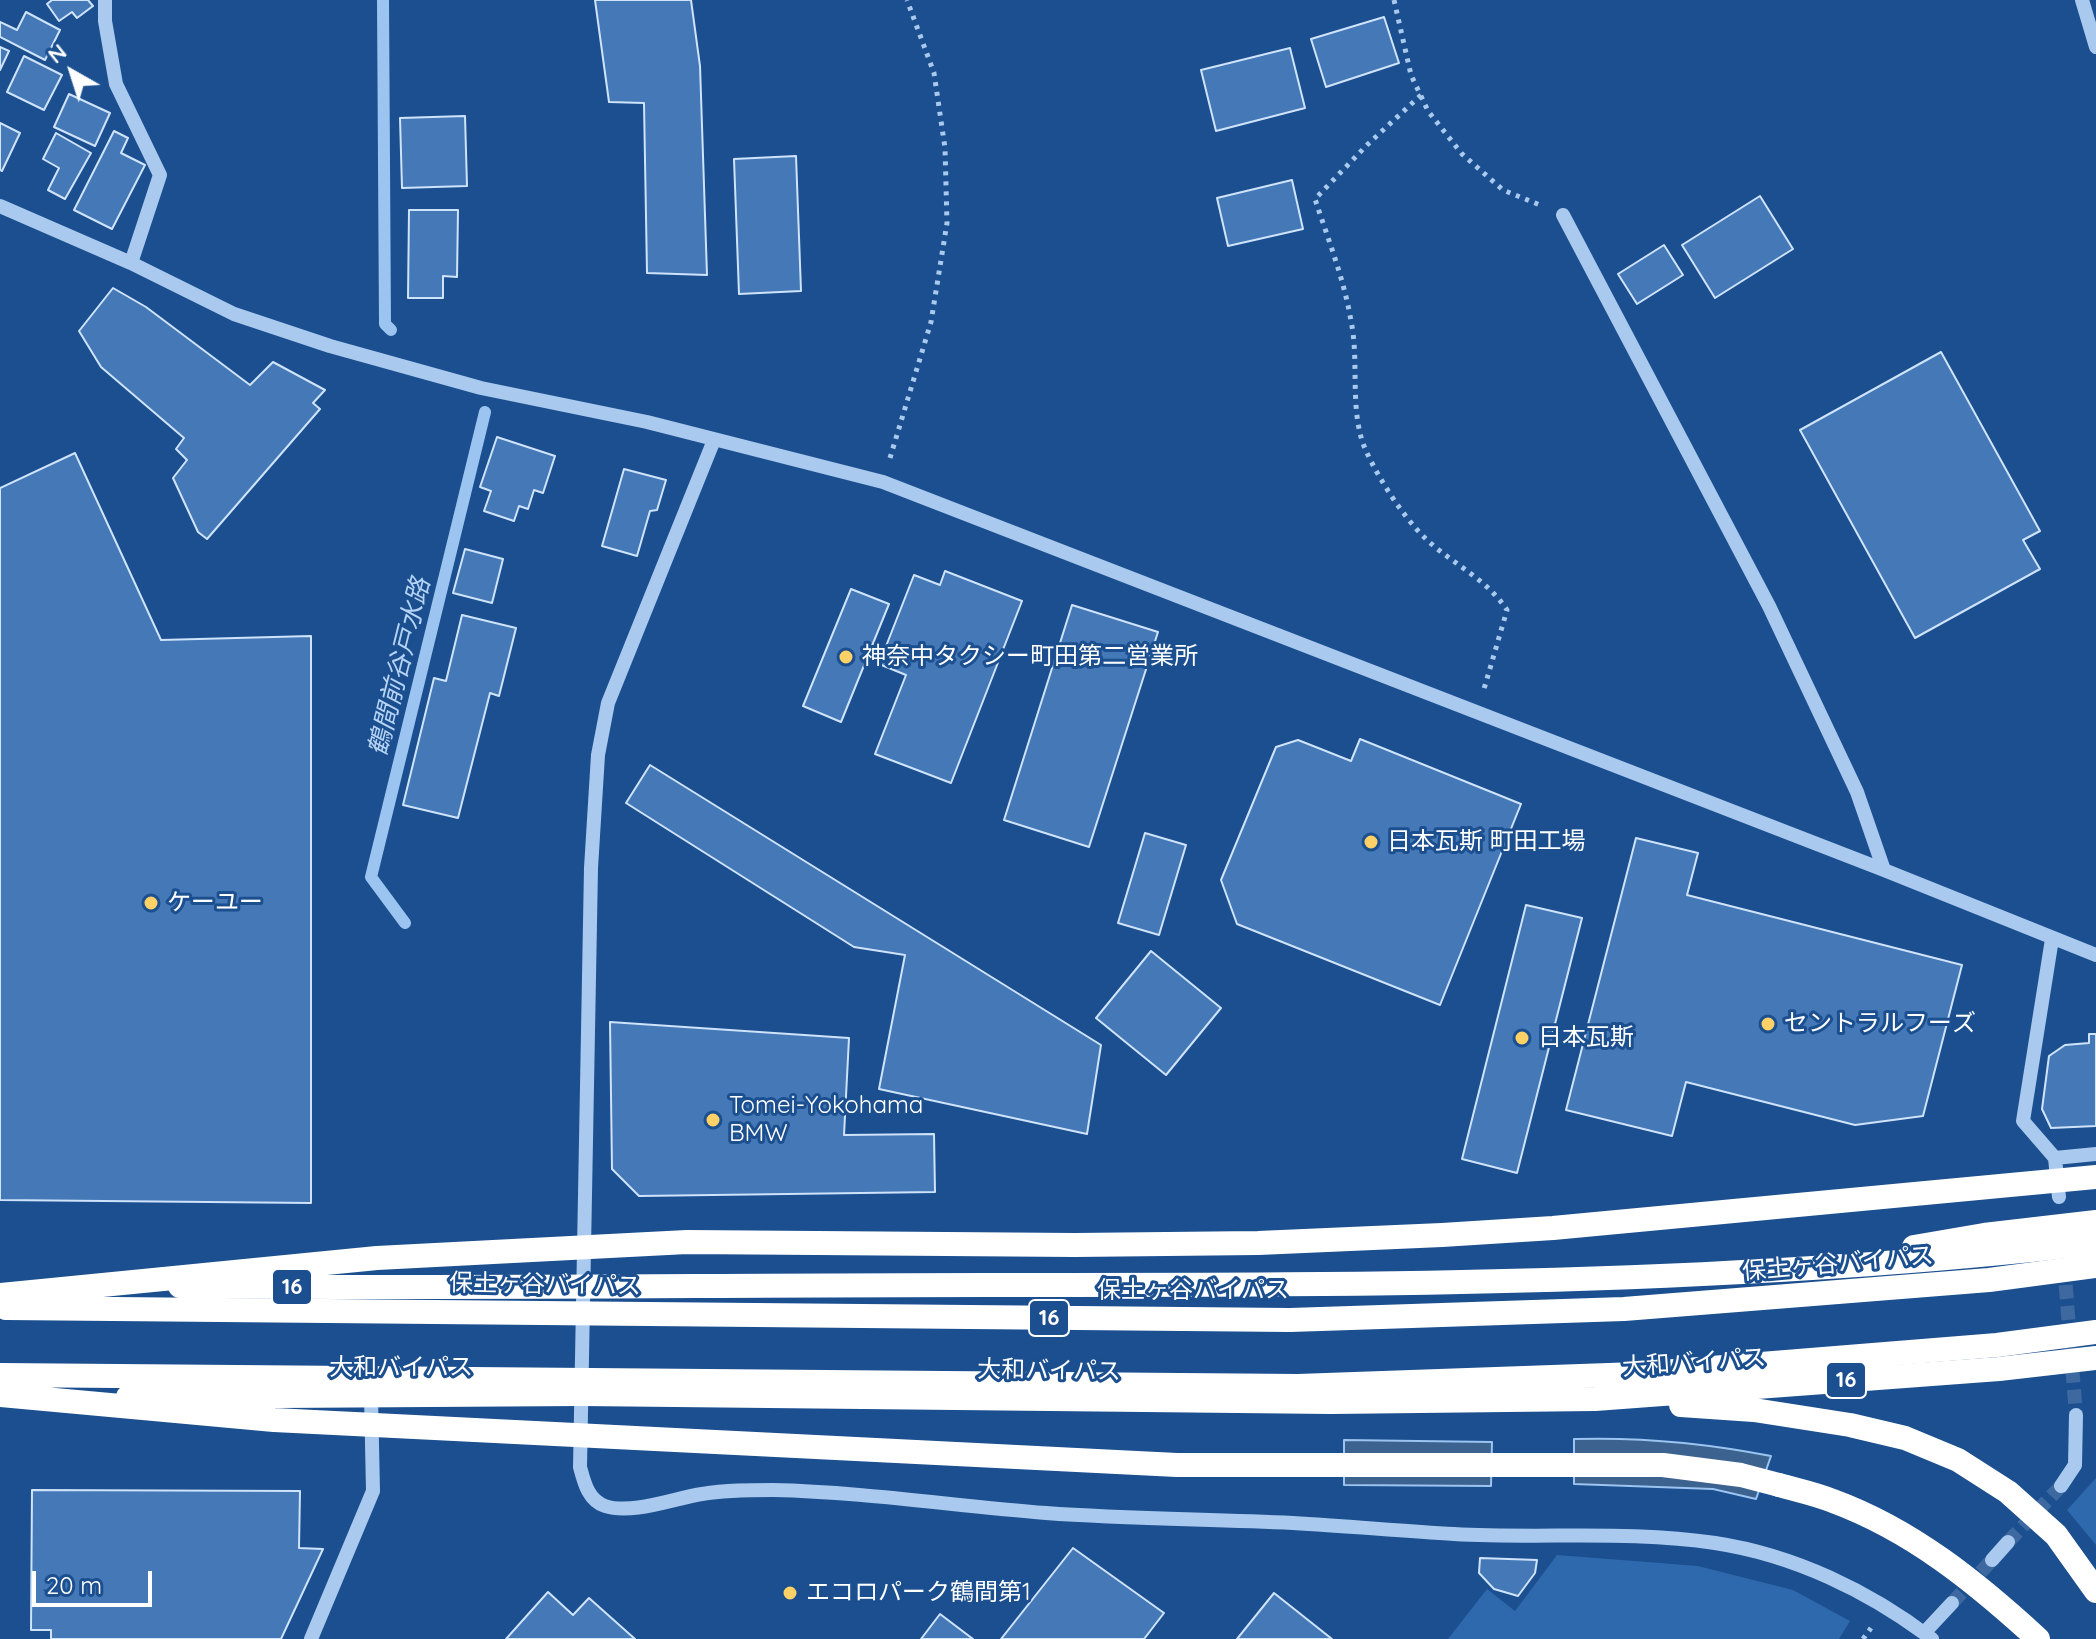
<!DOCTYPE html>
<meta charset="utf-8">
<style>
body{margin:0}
#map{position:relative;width:2096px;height:1639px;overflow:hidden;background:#1b4f8f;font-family:Quicksand,sans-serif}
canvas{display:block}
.north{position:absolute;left:32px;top:32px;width:80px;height:80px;-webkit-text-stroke:6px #1b4f8f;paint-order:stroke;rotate:321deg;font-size:22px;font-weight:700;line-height:32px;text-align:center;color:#fff}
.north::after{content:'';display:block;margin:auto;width:28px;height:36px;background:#fff;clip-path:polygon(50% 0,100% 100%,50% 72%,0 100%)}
.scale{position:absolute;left:32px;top:1571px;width:120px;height:36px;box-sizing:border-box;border:4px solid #fff;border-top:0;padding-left:10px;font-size:24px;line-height:28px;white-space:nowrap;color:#fff;-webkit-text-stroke:6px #1b4f8f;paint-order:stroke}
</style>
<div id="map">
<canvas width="2096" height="1639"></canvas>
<div class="north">N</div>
<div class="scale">20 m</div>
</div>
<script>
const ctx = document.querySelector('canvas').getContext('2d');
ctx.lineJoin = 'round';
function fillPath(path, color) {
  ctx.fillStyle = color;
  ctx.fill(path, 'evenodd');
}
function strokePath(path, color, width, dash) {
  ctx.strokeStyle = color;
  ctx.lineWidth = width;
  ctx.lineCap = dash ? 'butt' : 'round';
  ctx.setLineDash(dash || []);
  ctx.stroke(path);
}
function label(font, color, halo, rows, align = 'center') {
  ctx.font = font + ' Quicksand,"Noto Sans JP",sans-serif';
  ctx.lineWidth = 6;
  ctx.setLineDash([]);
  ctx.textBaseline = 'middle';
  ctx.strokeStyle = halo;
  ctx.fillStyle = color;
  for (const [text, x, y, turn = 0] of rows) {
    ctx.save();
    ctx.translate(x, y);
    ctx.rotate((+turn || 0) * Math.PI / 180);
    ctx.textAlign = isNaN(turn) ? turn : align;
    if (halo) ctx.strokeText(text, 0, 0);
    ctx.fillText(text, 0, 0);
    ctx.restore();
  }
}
fillPath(new Path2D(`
 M2096,1478V1545L2067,1510Z
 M1557,1555L1698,1566L1793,1590L1850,1621L1839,1639H1448L1487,1589L1515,1611Z`), '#2e69ad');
const water = new Path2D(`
 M1574,1439C1641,1437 1705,1443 1771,1456L1756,1499L1713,1489L1574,1484Z
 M1344,1440L1492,1442L1491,1486L1344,1485Z`);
fillPath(water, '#3c6290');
strokePath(water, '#9cc4f0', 2);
strokePath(new Path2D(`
 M383,0L385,324L391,330
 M405,923L371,877L485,412`), '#9cc4f0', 12);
const building = new Path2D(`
 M52,0H88L93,6L77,18L72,12L59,21L47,4Z
 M595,0H691L700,66L707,275L647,273L644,103L609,102Z
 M26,12L60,30L45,60L0,37V22L17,30Z
 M1384,17L1399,63L1326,87L1311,39Z
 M0,47L9,51L0,70Z
 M1290,48L1305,108L1216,131L1201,70Z
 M24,56L62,75L44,110L7,92Z
 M69,94L110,113L95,146L54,127Z
 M465,116L467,186L402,188L400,118Z
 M0,123L20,133L2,171L0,170Z
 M114,131L128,138L121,153L145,165L112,229L74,210Z
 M56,133L91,153L65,199L48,190L59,168L43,159Z
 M796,156L801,291L739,294L734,159Z
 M1292,180L1303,229L1228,246L1217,198Z
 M1760,196L1793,249L1715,298L1682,245Z
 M409,210H458L457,277L443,276V298H408Z
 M1664,245L1683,275L1637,304L1618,274Z
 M113,288L146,307L250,385L273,362L325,390L313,403L320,409L207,539L198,532L173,478L187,460L176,449L184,438L101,367L79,331Z
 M1941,352L2040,531L2023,540L2040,569L1915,638L1800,430Z
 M497,437L555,456L543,493L534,490L528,509L519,506L514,521L484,511L491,491L480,487Z
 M75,453L161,640L311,636V1203L0,1200V488Z
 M624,469L666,480L657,510L650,511L637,556L602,546Z
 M465,549L503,559L492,603L453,593Z
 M945,571L1022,601L951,783L875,754L906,675L879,664L914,575L940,585Z
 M851,589L889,604L841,722L803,706Z
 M1072,605L1158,632L1089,847L1004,820Z
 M462,615L516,628L499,696L490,693L458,818L403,805L434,678L446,681Z
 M1360,739L1521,804L1440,1005L1237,924L1221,880L1276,747L1298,740L1351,761Z
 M650,765L1101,1045L1087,1134L879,1089L905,955L854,947L626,803Z
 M1145,833L1186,845L1159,935L1118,923Z
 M1636,838L1698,853L1687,895L1962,965L1923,1116L1855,1125L1686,1082L1672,1136L1566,1110Z
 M1526,905L1582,918L1517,1173L1462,1159Z
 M1151,951L1221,1008L1166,1075L1096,1018Z
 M610,1022L849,1038L844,1135L934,1134L935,1192L639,1196L612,1169Z
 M2089,1034H2096V1126L2051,1128L2042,1109L2049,1056L2065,1045L2089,1043Z
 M32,1490L300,1491L299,1548L323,1549L281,1639H51V1630H31Z
 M1073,1548L1164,1613L1144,1639H1001Z
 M1480,1558L1537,1560L1535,1573L1518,1596L1494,1589L1479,1573Z
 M548,1592L573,1615L589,1598L635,1639H506Z
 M1274,1593L1332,1639H1237Z
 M940,1614L973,1639H921Z`);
fillPath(building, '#4478b7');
strokePath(building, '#cfe3fa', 2);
strokePath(new Path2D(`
 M2064,1264L2076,1415
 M2008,1542L2061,1486
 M1952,1603L1992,1560`), '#3d69a0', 14, [14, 7]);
strokePath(new Path2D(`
 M1394,0L1411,75L1428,111L1462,154L1503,190L1540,205
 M1421,95L1367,145L1315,199C1328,239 1344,279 1351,321C1360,364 1348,413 1367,453C1379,479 1404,518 1425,538C1452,564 1486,578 1507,610L1484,689
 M890,458L931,322L947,223L945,148L934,73L907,0
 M1863,1639L1871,1628`), '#a9c9ee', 5, [4, 6]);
strokePath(new Path2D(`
 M105,0V21L116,84L160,175L131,263
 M2082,0L2096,47
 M0,206L131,263L234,314L330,346L481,388L647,422L883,482L1884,870L2096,955
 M1563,215L1769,606L1857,792L1884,870
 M714,440L608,703L598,755L591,868L580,1467C584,1482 588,1500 605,1506C632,1515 675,1498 702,1494C726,1490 749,1490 773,1490C864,1492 955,1506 1046,1513C1128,1519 1211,1519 1293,1523C1347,1526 1401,1531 1454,1534C1541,1539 1629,1530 1715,1543C1794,1555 1869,1591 1932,1639
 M2052,939L2023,1121L2055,1158L2059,1197
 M2055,1158L2096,1154
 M2061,1486L2075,1465L2076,1415
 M1992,1560L2008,1542
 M1924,1633L1952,1603
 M311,1639L373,1491L371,1396`), '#a9c9ee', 14);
strokePath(new Path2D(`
 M1914,1247L1984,1235L2096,1222
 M180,1286C450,1289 720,1285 989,1285C1359,1285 1729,1286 2096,1243
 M128,1397L581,1394L1331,1402L1595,1399L1999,1369L2096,1358
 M1681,1405L1754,1410L1850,1425L1905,1438L1958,1460L2008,1492L2056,1535L2096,1591
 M1779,1485C1797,1490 1816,1494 1833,1501C1912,1530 1977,1583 2038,1639`), '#fff', 24);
strokePath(new Path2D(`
 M0,1295L377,1258L687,1242L1075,1245L1258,1243L1442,1235L1553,1228L2096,1177
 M6,1308L1290,1320L1624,1309L1989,1280L2096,1266
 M0,1375L1298,1386L1637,1374L1997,1345L2096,1332
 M0,1395L274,1420L1177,1465H1663L1741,1475L1779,1485`), '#fff', 24);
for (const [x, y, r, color] of [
 [846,657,8,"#ffd166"],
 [1371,842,8,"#ffd166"],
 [151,903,8,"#ffd166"],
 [1768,1024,8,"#ffd166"],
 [1522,1038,8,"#ffd166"],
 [713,1120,8,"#ffd166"],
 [790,1593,8,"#ffd166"]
]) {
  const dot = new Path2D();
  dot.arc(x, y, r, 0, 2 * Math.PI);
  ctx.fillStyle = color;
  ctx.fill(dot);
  strokePath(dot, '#1b4f8f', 3);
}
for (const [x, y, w] of [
 [292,1287,40],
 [1049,1318,40],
 [1846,1380,40]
]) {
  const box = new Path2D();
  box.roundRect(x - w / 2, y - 18, w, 36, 6);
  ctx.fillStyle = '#1b4f8f';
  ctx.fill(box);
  strokePath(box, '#fff', 2);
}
label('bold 22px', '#fff', null, [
 ["16",292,1287],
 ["16",1049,1318],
 ["16",1846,1380]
]);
label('24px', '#fff', '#1b4f8f', [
 ["神奈中タクシー町田第二営業所",862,657],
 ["日本瓦斯 町田工場",1387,842],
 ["ケーユー",167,903],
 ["セントラルフーズ",1784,1024],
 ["日本瓦斯",1538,1038],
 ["Tomei-Yokohama",729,1106],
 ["BMW",729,1134],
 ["エコロパーク鶴間第1",806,1593]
], 'left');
label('24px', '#fff', '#1b4f8f', [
 ["保土ヶ谷バイパス",1838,1264,-5],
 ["保土ヶ谷バイパス",545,1285,1],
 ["保土ヶ谷バイパス",1193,1291],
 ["大和バイパス",1694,1363,-4],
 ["大和バイパス",401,1368],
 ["大和バイパス",1049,1371,1]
]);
label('italic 26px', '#b5d3f5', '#1b4f8f', [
 ["鶴間前谷戸水路",400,667,-76]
]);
</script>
